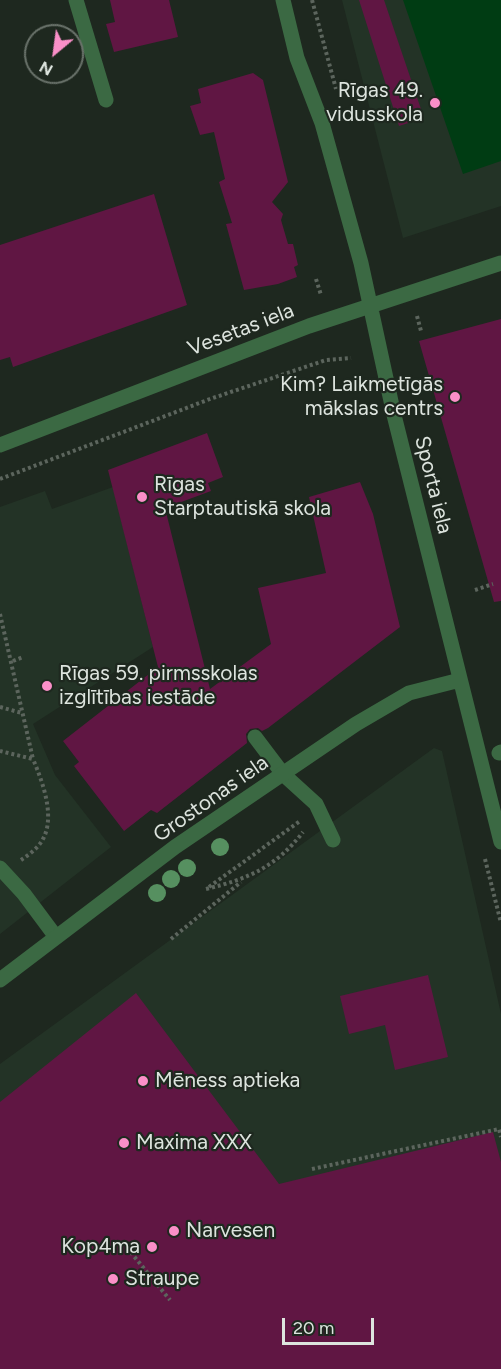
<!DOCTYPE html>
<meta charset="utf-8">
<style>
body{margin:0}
#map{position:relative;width:501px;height:1369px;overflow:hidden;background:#1e281f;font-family:Figtree,sans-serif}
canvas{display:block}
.north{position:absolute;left:24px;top:24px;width:60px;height:60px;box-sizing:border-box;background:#1e281f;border:2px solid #6a736b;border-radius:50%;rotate:209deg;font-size:16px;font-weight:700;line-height:24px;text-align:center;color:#dde4de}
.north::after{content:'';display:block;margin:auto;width:21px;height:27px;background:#fa8fc8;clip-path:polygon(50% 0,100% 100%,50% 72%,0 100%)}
.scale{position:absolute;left:282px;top:1318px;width:92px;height:27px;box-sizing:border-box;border:3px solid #dde4de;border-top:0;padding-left:8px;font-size:18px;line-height:21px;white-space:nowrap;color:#dde4de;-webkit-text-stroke:4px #1e281f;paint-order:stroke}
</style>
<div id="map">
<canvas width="501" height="1369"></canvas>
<div class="north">N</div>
<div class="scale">20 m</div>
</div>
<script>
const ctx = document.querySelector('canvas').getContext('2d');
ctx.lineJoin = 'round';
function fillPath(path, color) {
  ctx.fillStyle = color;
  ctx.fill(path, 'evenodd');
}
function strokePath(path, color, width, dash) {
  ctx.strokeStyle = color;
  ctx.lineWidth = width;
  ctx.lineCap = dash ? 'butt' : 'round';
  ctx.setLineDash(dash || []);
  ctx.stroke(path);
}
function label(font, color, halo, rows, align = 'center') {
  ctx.font = font + ' Figtree,sans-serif';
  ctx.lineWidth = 4.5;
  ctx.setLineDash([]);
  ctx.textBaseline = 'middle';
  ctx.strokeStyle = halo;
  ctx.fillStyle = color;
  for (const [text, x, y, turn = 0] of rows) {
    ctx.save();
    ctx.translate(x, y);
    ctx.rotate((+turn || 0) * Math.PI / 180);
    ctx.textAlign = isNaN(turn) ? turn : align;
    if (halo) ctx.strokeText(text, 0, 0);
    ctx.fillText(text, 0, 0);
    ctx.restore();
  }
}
fillPath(new Path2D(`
 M342,0H501V206L403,238Z
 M113,487L153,647L33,724L55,775L111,847L0,934V507L45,491L52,509Z
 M434,748L442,751L501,1014V1369H0V1064Z`), '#233326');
fillPath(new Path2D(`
 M403,0H501V161L463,174Z`), '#003c13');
fillPath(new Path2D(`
 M110,0H169L178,37L114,52L106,24L115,22Z
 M359,0H384L424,118L399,126Z
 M253,73L263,80L288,182L272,202L283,214L281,220L288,244H293L298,265L294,267L297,277L278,284L244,290L226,224L232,223L219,182L225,179L214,132L200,135L190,106L201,103L198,89Z
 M154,194L187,305L13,367L10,357L0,360V245Z
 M501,319V601L494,602L419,341Z
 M207,433L223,477L208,483L211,491L165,508L210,689L271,644L258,588L326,573L309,497L360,482L373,514L400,627L268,728L262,731L258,728L250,729L246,734L247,743L157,813L151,810L124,831L74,766L79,762L63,741L158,667L108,470Z
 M428,975L448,1057L395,1070L385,1025L349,1034L340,996Z
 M136,993L279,1184L493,1132L501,1162V1369H0V1102Z`), '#601643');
strokePath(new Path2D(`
 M312,0L336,89
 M316,279L321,295
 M417,316L421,331
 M0,479L210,399L326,360L351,358
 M475,590L493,584
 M0,614L33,759L0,751
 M13,661L23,657
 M0,707L22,713
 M485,859L501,923
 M21,860C27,856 34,851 39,845C58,822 43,783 33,759
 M209,887L300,821
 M206,889C248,879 276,867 303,832
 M171,939L241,882
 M312,1169L499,1129L501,1137
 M123,1243L170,1300`), '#5c655d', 4, [3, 3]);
strokePath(new Path2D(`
 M76,0L106,100
 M255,737L283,774L316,804L333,840
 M499,753L501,752
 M0,868L24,894L56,937`), '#3b6943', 15);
strokePath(new Path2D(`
 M283,0L297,58L322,123L361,263L394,415L501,842
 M0,445L309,326L501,263
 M0,980L175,847L356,724L409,693L460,680`), '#3b6943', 15);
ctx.fillStyle = '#569060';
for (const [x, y] of [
 [220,847],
 [187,868],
 [171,879],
 [157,893]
]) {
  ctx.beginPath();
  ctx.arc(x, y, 9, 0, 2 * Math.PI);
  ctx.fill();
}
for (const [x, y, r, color] of [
 [435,103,6,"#fa8fc8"],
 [455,397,6,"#fa8fc8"],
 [142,497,6,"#fa8fc8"],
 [47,686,6,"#fa8fc8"],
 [143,1081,6,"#fa8fc8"],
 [124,1143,6,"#fa8fc8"],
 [174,1231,6,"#fa8fc8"],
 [152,1247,6,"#fa8fc8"],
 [113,1279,6,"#fa8fc8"]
]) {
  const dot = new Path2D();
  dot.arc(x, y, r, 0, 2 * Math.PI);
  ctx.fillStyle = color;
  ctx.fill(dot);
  strokePath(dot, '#1e281f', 2);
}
label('21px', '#dde4de', '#1e281f', [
 ["Rīgas 49.",423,91,"right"],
 ["vidusskola",423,115,"right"],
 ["Kim? Laikmetīgās",443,385,"right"],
 ["mākslas centrs",443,409,"right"],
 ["Rīgas",154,485],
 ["Starptautiskā skola",154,509],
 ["Rīgas 59. pirmsskolas",59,674],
 ["izglītības iestāde",59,698],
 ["Mēness aptieka",155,1081],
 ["Maxima XXX",136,1143],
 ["Narvesen",186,1231],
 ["Kop4ma",140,1247,"right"],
 ["Straupe",125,1279]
], 'left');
label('21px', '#dde4de', '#1e281f', [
 ["Vesetas iela",241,330,-21],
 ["Sporta iela",433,485,76],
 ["Grostonas iela",211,799,-35]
]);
</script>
